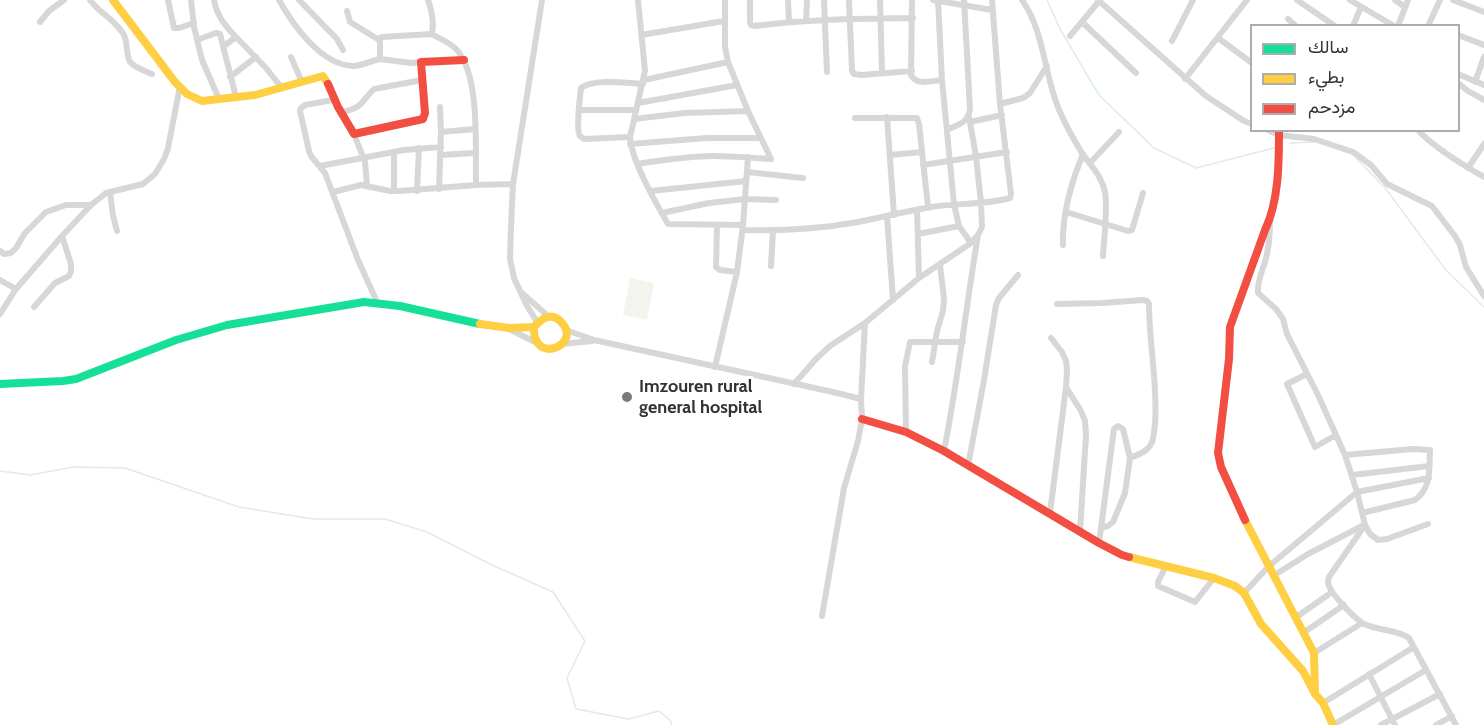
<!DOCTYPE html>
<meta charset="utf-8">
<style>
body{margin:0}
#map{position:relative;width:1484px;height:725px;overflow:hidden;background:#fff;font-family:Cabin,Vazirmatn,sans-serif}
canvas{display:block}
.legend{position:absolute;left:1250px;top:24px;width:210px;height:108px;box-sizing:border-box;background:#fff;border:2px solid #adadad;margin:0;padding:8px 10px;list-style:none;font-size:18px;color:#333}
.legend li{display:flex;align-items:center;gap:12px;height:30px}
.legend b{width:30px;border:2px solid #adadad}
</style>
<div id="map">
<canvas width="1484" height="725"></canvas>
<ul class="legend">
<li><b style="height:8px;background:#16e098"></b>سالك</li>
<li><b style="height:8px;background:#ffcf43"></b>بطيء</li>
<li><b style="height:8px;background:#f24e42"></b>مزدحم</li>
</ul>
</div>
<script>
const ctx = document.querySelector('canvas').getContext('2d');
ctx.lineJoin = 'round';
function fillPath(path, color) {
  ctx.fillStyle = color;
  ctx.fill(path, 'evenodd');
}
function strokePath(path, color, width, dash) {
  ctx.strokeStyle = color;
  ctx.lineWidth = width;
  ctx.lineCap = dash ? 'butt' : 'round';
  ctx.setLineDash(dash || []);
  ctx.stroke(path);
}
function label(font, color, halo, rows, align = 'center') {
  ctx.font = font + ' Cabin,sans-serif';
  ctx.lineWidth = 6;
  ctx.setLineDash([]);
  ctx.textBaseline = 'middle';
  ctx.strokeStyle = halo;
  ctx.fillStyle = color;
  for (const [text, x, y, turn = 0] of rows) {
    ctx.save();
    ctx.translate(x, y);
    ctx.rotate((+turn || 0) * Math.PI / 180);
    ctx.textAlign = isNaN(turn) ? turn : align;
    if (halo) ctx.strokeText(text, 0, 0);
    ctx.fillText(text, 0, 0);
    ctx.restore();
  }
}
fillPath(new Path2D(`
 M630,278L654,283L647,320L623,315Z`), '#f1f5ed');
strokePath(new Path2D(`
 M1047,0L1060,29L1099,95L1154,148L1196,168L1274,148
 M1290,143L1316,142
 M1356,158L1386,189L1445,269L1484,307
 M0,471L31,475L73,467L125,468L239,507L313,519H385L427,532L492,565L553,592L585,641L567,678L576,709L629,719L659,711L670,720L672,725`), '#ddebf3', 1.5);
strokePath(new Path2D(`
 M90,0C100,14 114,18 124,35C128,43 126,56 130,62C135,68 145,71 152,74
 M168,0L174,28H179L194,23
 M191,0L194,27L202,60L219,99
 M214,0C217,16 225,26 236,37
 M279,0C293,25 321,65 353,66C362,66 370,61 380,59
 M299,0L337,39L343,50
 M638,0L645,71L630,137C631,160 656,203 668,224L743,225
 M750,0V22L751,25L754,26C807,19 860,19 913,18
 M788,0L789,21
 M824,0L827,72
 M849,0L852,71L854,74L861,75L912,71
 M880,0L882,73
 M912,0L911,75C917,86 931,81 942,80
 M933,0L992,10
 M938,0L942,80L954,204L959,226L971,243
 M1022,0C1045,32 1044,77 1060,112C1066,126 1074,140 1082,153C1090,165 1102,176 1105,192C1108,210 1104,237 1103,256
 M1098,0L1206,96L1244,121L1252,124
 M1297,0L1335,26
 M1350,0L1394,26
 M1395,0L1405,7
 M1453,0L1484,12
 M347,11L350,22L379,40
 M1288,19L1296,26
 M806,21L807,0
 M40,22L49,11L64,0
 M1082,22L1136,73
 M1353,26L1361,7
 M1398,26L1408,0
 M1428,26L1440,0
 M641,35L724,21
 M1458,35L1484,45
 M1070,36L1100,0
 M1218,38L1252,63
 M197,40L216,33L220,34L236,97
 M1172,41L1193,0
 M224,46L236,37L266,68L282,88
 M291,57L302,82
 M421,62L411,63L380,59V38L382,37L432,34
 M1458,74L1484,85
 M230,77L256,57
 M1185,79L1247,0
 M644,80L728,62
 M1475,82L1484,57
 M1458,83L1468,91L1484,100
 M333,100L305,105L301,108L300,111L309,151L311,156L325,173L358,260L377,302
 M638,103L737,85
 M1000,104L1023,98L1030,93L1047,66
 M440,107L441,132
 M579,110H636
 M340,113C365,106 358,105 374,89L422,80
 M887,117L894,215
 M855,118H917L919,124L928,207
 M634,119L685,113L748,111
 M970,122L1002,115
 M947,130C959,124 968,123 970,109L964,0
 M1268,130L1279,135L1314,139L1353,152L1371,165L1387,184L1432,206L1455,236L1460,245L1466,267L1484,296
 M1418,130C1434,148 1463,165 1484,177
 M354,134L365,162L367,186
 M630,137L584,139C583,138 581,137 580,136C576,132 580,96 581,88C593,78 627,83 643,84
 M630,144L707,138H761
 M440,155L475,153
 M890,155L922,152
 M1090,163L1119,132
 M637,164C663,160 688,156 714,156C733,156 752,158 771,159L748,111L728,62L725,47V0
 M923,165L1007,152
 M320,166L404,150L441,147
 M1468,168L1484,144
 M747,172L803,178
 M476,185L513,184
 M439,189L441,132L475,129
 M394,191V152
 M417,191L419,148
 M651,191L746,181
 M110,192L113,216L117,231
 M333,192L361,185L390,191H399L476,185C475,150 481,75 456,49C449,42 440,39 432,34C434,21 432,12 428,0
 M917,210L919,278
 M1066,212L1128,231L1132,230L1143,193
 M662,213L709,203L745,199L776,200
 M887,216L893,300
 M1270,221C1270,236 1269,251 1264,265C1261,274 1257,283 1258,293L1276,309L1283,319L1287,334L1318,395L1345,455L1357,492L1365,525L1370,534L1378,540L1387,539L1428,524
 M717,225L716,267L720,270L737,272
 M743,230C782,231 820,229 858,222C883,217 907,211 931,207C957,203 985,205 1010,198L1011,194L1000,104L992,0
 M918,234L959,226
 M1063,245C1062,214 1071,183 1083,154
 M0,251L4,254L11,253L16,248L25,233L46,212L66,205H91
 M771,266L773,231
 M0,280L16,289
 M522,293L548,316
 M1057,304L1102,303L1143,300L1147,301L1149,304C1149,344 1158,384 1155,424C1154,430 1154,437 1152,442C1148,452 1139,454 1130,458
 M34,307L55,283L69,276L71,271V264L62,236
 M0,314L16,289L62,236L91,205L106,193L143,184L155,174L164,159L168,148L180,86
 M537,322L526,304L514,278L510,259L511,226L513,184L542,0
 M509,329L537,343
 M566,330L594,340L833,392L861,399
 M1051,338L1062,352L1066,361L1067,370L1066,387L1081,411L1085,421L1086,435L1080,531
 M562,344L592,341
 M932,362L937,331L943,311L944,299L940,265
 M715,367L737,272L743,225L748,157
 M1307,374L1287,384L1315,447L1336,435
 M794,384L816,359L830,346L865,323L919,278L971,243L978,235L982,227L981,203L976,156L969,117
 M906,432L905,366L910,342H963
 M944,451C958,380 966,307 978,235
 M1345,455L1413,449L1430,450C1429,468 1432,488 1415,500L1362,513
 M968,466L984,380L996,305L999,298L1018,275
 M1352,475L1429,466
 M1050,513L1066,387
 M1365,525L1329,577C1328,581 1327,581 1329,586C1333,596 1355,619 1364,624C1379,631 1396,629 1409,638L1456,725
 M1099,543L1114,429L1118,426L1123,429L1124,433L1130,458L1125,493L1113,522L1108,526L1101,528
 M1166,566L1158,582V586L1195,602L1214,578
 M1273,576L1308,554L1364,525
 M1244,593L1268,567L1357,492L1429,478
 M822,616L844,488L858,441L862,419L861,399L865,323
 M1295,618L1332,592
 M1303,633L1344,605
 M1314,653L1362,623
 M1369,674L1395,725
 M1323,703L1414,647
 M1333,725L1426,670
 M1381,725L1440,694
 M1436,725L1452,716`), '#d7d7d7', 6);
strokePath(new Path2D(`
 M0,384L63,381L76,379L176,340L227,325L364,302L400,306L480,324`), '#16e098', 8);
strokePath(new Path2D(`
 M113,0L175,82L187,94L202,101L255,95L323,76L328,84
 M480,324L509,328L534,327C542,318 552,311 562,323C582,345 532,366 534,327
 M1245,520L1314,653L1315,694
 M1129,557L1214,578L1235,586L1244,593L1261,624L1303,671L1315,694L1323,703L1333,725`), '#ffcf43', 8);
strokePath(new Path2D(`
 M328,84L338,107L354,134L423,119L425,113L421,62L464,60
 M862,419L906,432L944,451L1099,543L1122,555L1129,557
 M1245,520L1221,467L1218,453L1229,359L1230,327L1265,230C1279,201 1279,162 1279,130`), '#f24e42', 8);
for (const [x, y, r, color] of [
 [627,397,6,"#7a7a7a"]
]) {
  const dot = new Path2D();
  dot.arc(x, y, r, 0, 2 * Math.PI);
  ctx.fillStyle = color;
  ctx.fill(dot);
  strokePath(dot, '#fff', 2);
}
label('bold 18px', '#333', '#fff', [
 ["Imzouren rural",639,387],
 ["general hospital",639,408]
], 'left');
</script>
